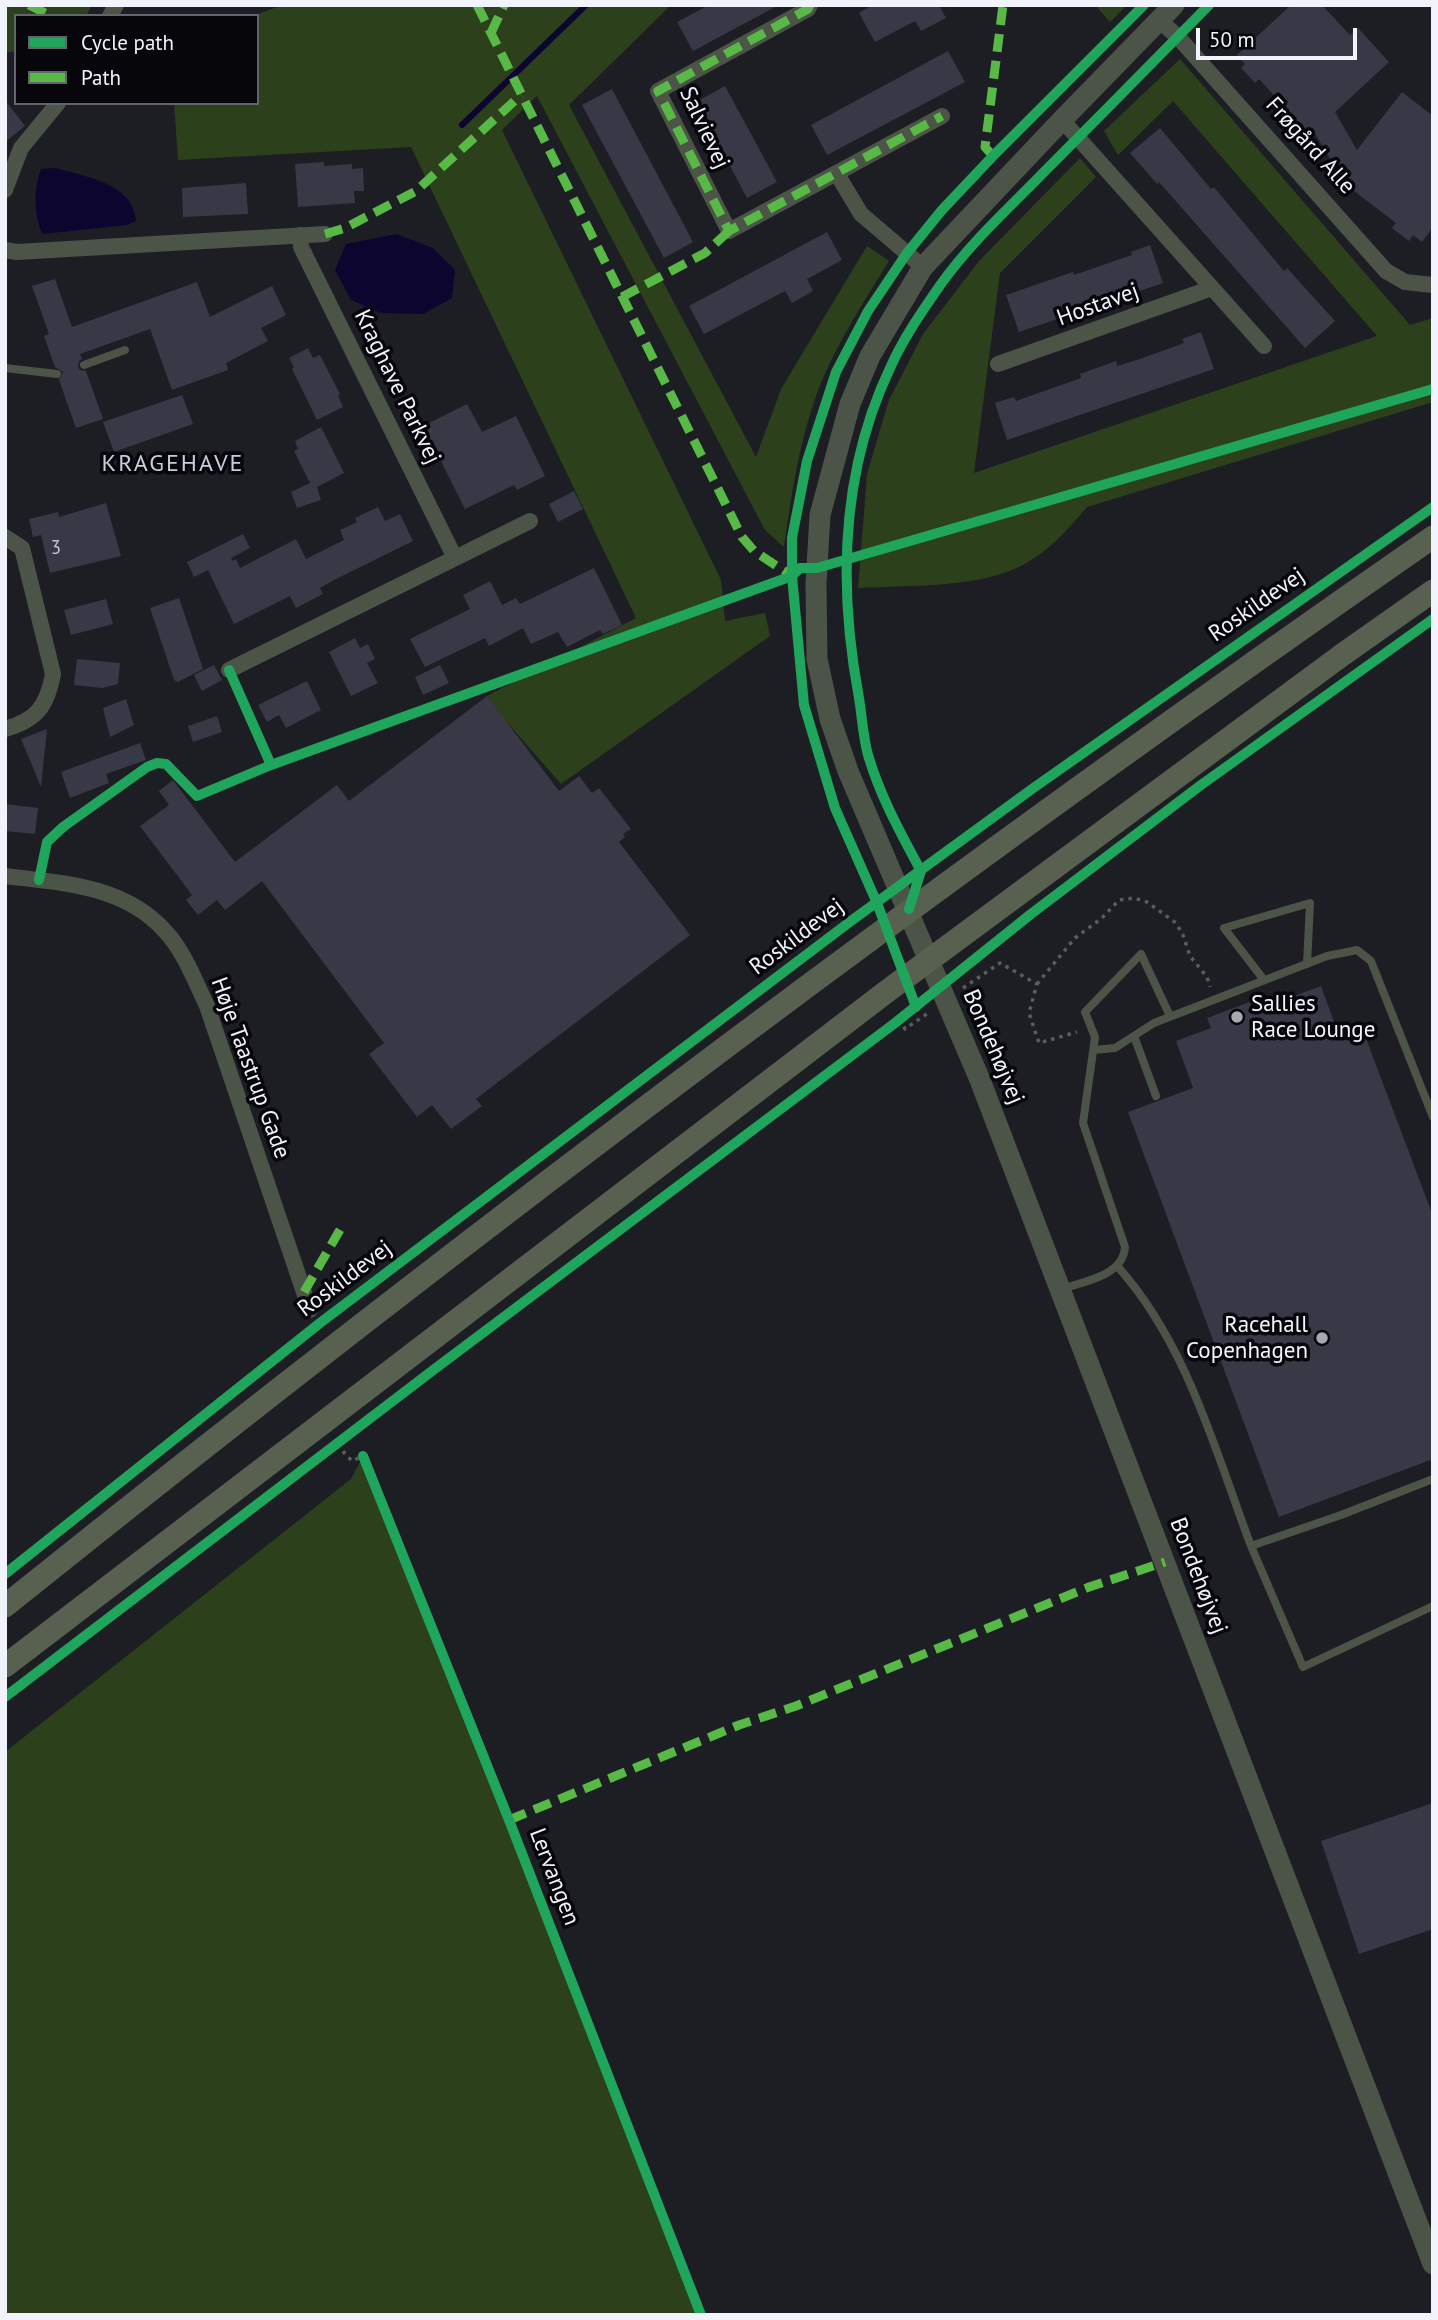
<!DOCTYPE html>
<meta charset="utf-8">
<style>
body{margin:0}
#map{position:relative;width:1438px;height:2320px;overflow:hidden;background:#1c1e24;font-family:"PT Sans",sans-serif}
canvas{display:block}
.frame{position:absolute;inset:0;border:7px solid #f2f4fd;pointer-events:none}
.legend{position:absolute;left:14px;top:14px;width:245px;height:91px;box-sizing:border-box;background:#06060b;border:2px solid #64656c;margin:0;padding:9px 12px;list-style:none;font-size:21px;color:#f2f4fd}
.legend li{display:flex;align-items:center;gap:14px;height:35px}
.legend b{width:35px;border:2px solid #64656c}
.scale{position:absolute;left:1196px;top:28px;width:161px;height:32px;box-sizing:border-box;border:4px solid #f2f4fd;border-top:0;padding-left:9px;font-size:21px;line-height:24px;white-space:nowrap;color:#f2f4fd;-webkit-text-stroke:5px #06060b;paint-order:stroke}
</style>
<div id="map">
<canvas width="1438" height="2320"></canvas>
<div class="frame"></div>
<ul class="legend">
<li><b style="height:9px;background:#20a55d"></b>Cycle path</li>
<li><b style="height:9px;background:#58b947"></b>Path</li>
</ul>
<div class="scale">50 m</div>
</div>
<script>
const ctx = document.querySelector('canvas').getContext('2d');
ctx.lineJoin = 'round';
function fillPath(path, color) {
  ctx.fillStyle = color;
  ctx.fill(path, 'evenodd');
}
function strokePath(path, color, width, dash) {
  ctx.strokeStyle = color;
  ctx.lineWidth = width;
  ctx.lineCap = dash ? 'butt' : 'round';
  ctx.setLineDash(dash || []);
  ctx.stroke(path);
}
function label(font, color, halo, rows, align = 'center') {
  ctx.font = font + ' "PT Sans",sans-serif';
  ctx.lineWidth = 7;
  ctx.setLineDash([]);
  ctx.textBaseline = 'middle';
  ctx.strokeStyle = halo;
  ctx.fillStyle = color;
  for (const [text, x, y, turn = 0] of rows) {
    ctx.save();
    ctx.translate(x, y);
    ctx.rotate((+turn || 0) * Math.PI / 180);
    ctx.textAlign = isNaN(turn) ? turn : align;
    if (halo) ctx.strokeText(text, 0, 0);
    ctx.fillText(text, 0, 0);
    ctx.restore();
  }
}
fillPath(new Path2D(`
 M5,5H92L86,16H16V51L5,53Z
 M282,5H671L569,105L756,457L781,389L867,246L889,261C862,305 832,350 815,399C798,448 791,497 784,547L765,530L537,96L502,130L721,580L725,621L765,613L770,636L561,784L485,697L636,618L411,147L178,160L174,103H257V16H253Z
 M1095,5H1127L1110,22Z
 M1180,59L1410,325L1433,318V402L1087,507C1069,528 1052,548 1028,562C984,589 909,585 858,588L867,474L889,400L923,334L979,261L1080,158L1096,177L1000,273L974,473L1377,336L1173,101L1118,155L1104,131Z
 M363,1456L701,2315H5V1752L351,1479Z`), '#2d401c');
fillPath(new Path2D(`
 M55,168C83,176 134,183 136,221L127,225L42,234C34,214 33,189 41,169Z
 M396,234L433,248L455,270L452,298L423,314L381,313L351,300L335,270L346,244Z`), '#0c0530');
strokePath(new Path2D(`
 M462,125L586,5`), '#0c0530', 6);
fillPath(new Path2D(`
 M709,5H779L693,51L677,22Z
 M873,5H944L940,7L946,18L921,31L915,21L875,42L859,13Z
 M1291,5H1322L1350,35L1358,28L1389,62L1335,112L1357,150L1402,92L1433,116V227L1422,242L1413,235L1409,241L1392,228L1396,223L1337,178L1339,174L1314,132L1310,135L1259,79L1255,83L1241,68L1245,64L1237,55Z
 M948,51L965,82L827,155L811,125Z
 M725,86L777,182L747,198L696,102Z
 M612,89L693,242L664,258L582,105Z
 M5,100L25,126L5,142Z
 M1160,128L1211,189L1214,187L1284,271L1287,268L1335,321L1305,348L1159,182L1157,184L1130,153Z
 M324,162V166L352,164V169L363,168L364,191H354L355,203L298,207L295,164Z
 M246,183L248,214L183,217L182,188Z
 M827,232L842,260L807,279L813,291L792,303L785,291L704,334L689,306Z
 M1150,245L1163,283L1019,332L1006,295L1073,272L1074,275L1132,255L1131,252Z
 M55,279L72,327L197,282L210,317L272,286L286,315L261,328L268,341L226,363L228,370L172,390L150,329L80,354L82,359L79,361L78,367L80,370L86,371L103,419L76,428L59,380L63,372L55,367L44,336L49,334L32,286Z
 M1201,332L1214,369L1007,440L995,403L1014,397L1016,401L1081,378L1080,374L1116,361L1117,366L1140,359L1184,343L1182,339Z
 M308,348L313,358L320,355L340,394L338,396L343,407L317,420L292,369L294,367L289,358Z
 M182,395L193,424L114,452L103,422Z
 M467,404L482,432L516,416L545,476L517,490L514,485L465,509L423,426Z
 M321,427L344,473L317,487L321,500L297,508L291,492L310,483L294,451L298,449L295,441Z
 M574,491L583,509L558,522L549,504Z
 M106,503L121,556L50,573L41,535L33,537L29,519L58,512L59,517Z
 M378,507L385,521L400,514L413,541L334,580L320,588L323,594L296,608L290,596L234,624L208,570L194,577L187,562L243,534L250,548L231,558L233,561L236,559L240,568L296,539L306,559L344,540L340,530L357,522L355,518Z
 M594,568L622,625L603,634L600,630L567,647L558,632L531,644L523,628L489,646L485,638L425,667L410,639L470,609L463,595L490,581L502,605L516,598L520,604Z
 M179,598L203,669L178,682L174,680L150,608Z
 M106,599L113,624L71,635L64,610Z
 M355,638L360,648L368,644L375,659L367,663L378,683L351,696L329,652Z
 M77,659L120,663L118,684L102,688L74,685Z
 M214,665L222,680L202,691L194,675Z
 M440,665L449,683L423,695L415,677Z
 M307,681L321,710L286,728L279,715L267,722L258,705Z
 M487,696L559,791L579,776L592,793L599,788L631,829L623,834L625,837L619,842L690,935L476,1099L482,1106L451,1129L432,1105L417,1117L369,1054L384,1043L262,881L225,910L217,900L198,915L186,900L192,895L140,826L169,805L159,791L173,780L235,862L337,785L349,801Z
 M126,699L134,725L110,737L103,708Z
 M217,716L222,732L193,742L188,726Z
 M47,729L41,787L21,739Z
 M140,743L146,760L106,774L109,783L70,798L61,772Z
 M5,804L38,808L35,834L5,831Z
 M1321,986L1338,1033L1361,1025L1433,1216V1459L1279,1517L1128,1112L1193,1088L1176,1041L1211,1028L1207,1018L1255,1000L1259,1009Z
 M1433,1803V1929L1359,1954L1321,1841Z`), '#383847');
strokePath(new Path2D(`
 M1037,984L1075,938L1102,918L1119,900L1134,898L1147,902L1176,923L1183,935L1190,956L1207,977L1210,987
 M963,988L1000,963L1037,984L1029,1013L1039,1043L1077,1032
 M900,1019L905,1029L928,1013
 M337,1445L352,1461L363,1456`), '#595f58', 3.5, [3.5, 5]);
strokePath(new Path2D(`
 M84,365L125,350
 M5,368L57,374
 M1264,980L1224,928L1310,903L1307,964
 M1134,1036L1156,1096
 M1094,1050L1115,1048L1154,1023L1327,956L1357,950L1371,961L1433,1117
 M1118,1267C1187,1344 1215,1450 1251,1546L1341,1515L1433,1479
 M1062,1289C1085,1281 1123,1276 1125,1247L1083,1123L1095,1037L1085,1012L1141,954L1170,1016
 M1251,1546L1303,1667L1433,1606`), '#4c5447', 8);
strokePath(new Path2D(`
 M810,5L808,9L658,91L729,231L942,116
 M110,16L116,5
 M1159,20L1178,37L1386,271L1405,282L1433,285
 M1062,120L1264,346
 M837,174L861,214L923,267
 M5,190L21,148L58,103
 M300,235L301,247L455,558
 M5,250L17,252L325,234
 M998,364L1212,288
 M5,537L22,548L53,674C47,706 37,720 5,729
 M229,670L530,521
 M5,876C62,883 124,885 165,931C184,951 195,981 207,1006L310,1310`), '#4c5447', 16);
strokePath(new Path2D(`
 M1174,5L1062,120L923,267L870,356L850,404L820,515L816,584L817,659L830,719L848,771L980,1080L1433,2264`), '#4c5447', 21);
strokePath(new Path2D(`
 M5,1606C469,1234 944,876 1433,537
 M5,1666L886,992L1342,655L1433,591`), '#58604f', 23);
strokePath(new Path2D(`
 M29,5L51,16
 M477,5L742,537L754,551L792,576
 M810,5L808,9L658,91L729,231L942,116
 M491,33L504,5
 M993,156L985,147L1003,5
 M325,234L345,228L416,191L521,95
 M622,297L705,253L729,231
 M304,1292L341,1228
 M509,1820L739,1725L796,1706L1089,1587L1165,1562`), '#58b947', 9, [18, 9]);
strokePath(new Path2D(`
 M229,670L271,765
 M39,880L47,842L63,827L147,767L157,763L166,764L197,796L271,765L792,576L800,568H817L1433,389
 M909,909L921,871C901,834 880,796 868,755C863,737 862,716 859,698C838,586 841,470 891,366C904,337 923,310 941,284C970,243 1010,207 1045,171C1100,116 1154,61 1209,5
 M916,1007L877,903L835,808L804,705L792,576V538L807,461L836,372L868,311L907,253L942,210L993,156L1144,5
 M363,1456L509,1820L701,2315
 M5,1574L320,1323L851,921L1032,789L1433,507
 M5,1697L432,1371L895,1023L1031,914L1201,785L1433,619`), '#20a55d', 10);
for (const [x, y, r, color] of [
 [1237,1017,7,"#a7a9b1"],
 [1322,1338,7,"#a7a9b1"]
]) {
  const dot = new Path2D();
  dot.arc(x, y, r, 0, 2 * Math.PI);
  ctx.fillStyle = color;
  ctx.fill(dot);
  strokePath(dot, '#06060b', 2.5);
}
label('19px', '#c4c5d0', null, [
 ["3",56,549]
]);
label('23px', '#f2f4fd', '#06060b', [
 ["Salvievej",704,128,65],
 ["Frøgård Alle",1310,146,48],
 ["Hostavej",1098,305,-20],
 ["Kraghave Parkvej",397,387,64],
 ["Roskildevej",1257,605,-35],
 ["Roskildevej",797,937,-37],
 ["Bondehøjvej",993,1047,67],
 ["Høje Taastrup Gade",250,1068,70],
 ["Roskildevej",345,1279,-37],
 ["Bondehøjvej",1198,1576,69],
 ["Lervangen",554,1877,69]
]);
label('23px', '#f2f4fd', '#06060b', [
 ["Sallies",1251,1004],
 ["Race Lounge",1251,1030],
 ["Racehall",1308,1325,"right"],
 ["Copenhagen",1308,1351,"right"]
], 'left');
ctx.letterSpacing = '2px';
label('24px', '#c9ccde', '#06060b', [
 ["KRAGEHAVE",173,464]
]);
ctx.letterSpacing = '0px';
</script>
